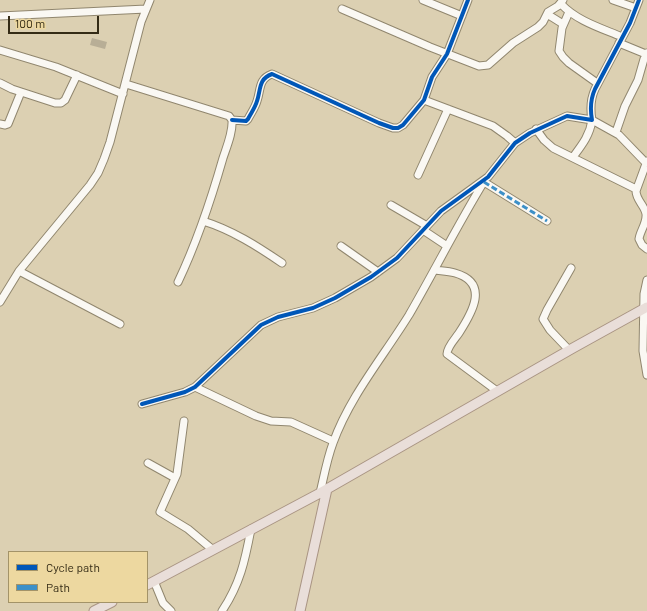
<!DOCTYPE html>
<style>
body{margin:0}
#map{position:relative;width:647px;height:611px;overflow:hidden;background:#dcd0b2;font-family:Barlow,sans-serif}
canvas{display:block}
.legend{position:absolute;left:8px;top:551px;width:140px;height:52px;box-sizing:border-box;background:#edd8a0;border:1px solid #a39368;margin:0;padding:5px 7px;list-style:none;font-size:12px;color:#342b15}
.legend li{display:flex;align-items:center;gap:8px;height:20px}
.legend b{width:20px;border:1px solid #a39368}
.scale{position:absolute;left:8px;top:16px;width:91px;height:18px;box-sizing:border-box;border:2px solid #342b15;border-top:0;padding-left:5px;font-size:12px;line-height:14px;white-space:nowrap;color:#342b15;-webkit-text-stroke:3px #edd8a0;paint-order:stroke}
</style>
<div id="map">
<canvas width="647" height="611"></canvas>
<ul class="legend">
<li><b style="height:5px;background:#0057b8"></b>Cycle path</li>
<li><b style="height:5px;background:#3d90c8"></b>Path</li>
</ul>
<div class="scale">100 m</div>
</div>
<script>
const ctx = document.querySelector('canvas').getContext('2d');
ctx.lineJoin = 'round';
function fillPath(path, color) {
  ctx.fillStyle = color;
  ctx.fill(path, 'evenodd');
}
function strokePath(path, color, width, dash) {
  ctx.strokeStyle = color;
  ctx.lineWidth = width;
  ctx.lineCap = dash ? 'butt' : 'round';
  ctx.setLineDash(dash || []);
  ctx.stroke(path);
}
fillPath(new Path2D(`
 M92,38L107,42L105,49L90,45Z`), '#b8ae96');
const minor = new Path2D(`
 M423,0L462,16
 M613,0L636,8
 M561,4C577,21 601,28 622,37
 M342,9L430,47L479,66L488,65L513,43L538,27L543,22L548,12L558,6L563,0
 M569,12L562,28L559,51L563,57L569,63L597,83
 M547,14L563,24
 M0,16L146,9
 M619,43L646,54
 M0,50L56,67L123,94
 M0,83L12,89L55,103H61L65,100L77,75
 M126,84L229,116L232,120C233,132 227,146 223,158C211,200 197,242 178,282
 M424,100L493,126L507,136L515,143
 M232,120L246,121L248,119C251,113 255,108 257,101C261,90 258,79 272,74L379,123L393,128H398L403,125L424,100L432,77L447,54L468,0
 M0,124L5,125L8,124L21,92
 M536,129L544,140L553,148L636,189
 M616,132L625,106L638,80L644,59L647,53
 M573,157C582,145 590,135 592,120L619,135L646,163
 M647,161L636,191C636,200 645,206 646,214C647,223 640,231 639,239L642,245L647,249
 M418,175L448,109
 M484,182L547,221
 M391,205L427,226
 M203,221C232,230 257,246 282,263
 M423,230L447,246
 M341,246L378,272
 M434,270C441,271 448,271 455,273C490,283 472,313 459,333C455,339 447,347 447,354L497,391
 M19,271L120,324
 M647,280L644,294L643,351L647,375
 M0,302L19,271L90,185L98,173L104,159L110,142L141,22L150,0
 M569,350L550,330L543,319L547,310L571,268
 M195,387L256,416L271,421L291,422L333,441
 M142,404L185,392L195,387L261,325L278,317L313,308L335,298L371,277L397,258L441,211L488,177L515,143L530,133L567,116L592,120C590,109 590,100 595,89L630,23L639,0
 M184,421L177,474L160,512L188,529L213,550
 M148,463L175,478
 M320,493C324,476 327,459 333,443C350,396 383,357 409,315C435,270 458,224 485,180
 M154,581L163,603L171,611
 M222,611C240,584 245,561 251,529`);
const major = new Path2D(`
 M147,585L320,493L573,348L647,307
 M94,611L112,602
 M300,611L327,489`);
strokePath(minor, '#90866e', 9);
strokePath(major, '#a99483', 11);
strokePath(minor, '#faf8f3', 7);
strokePath(major, '#e9ded9', 9);
strokePath(new Path2D(`
 M484,182L547,221`), '#3d90c8', 3, [6, 3]);
strokePath(new Path2D(`
 M232,120L246,121L248,119C251,113 255,108 257,101C261,90 258,79 272,74L379,123L393,128H398L403,125L424,100L432,77L447,54L468,0
 M142,404L185,392L195,387L261,325L278,317L313,308L335,298L371,277L397,258L441,211L488,177L515,143L530,133L567,116L592,120C590,109 590,100 595,89L630,23L639,0`), '#0057b8', 4);
</script>
